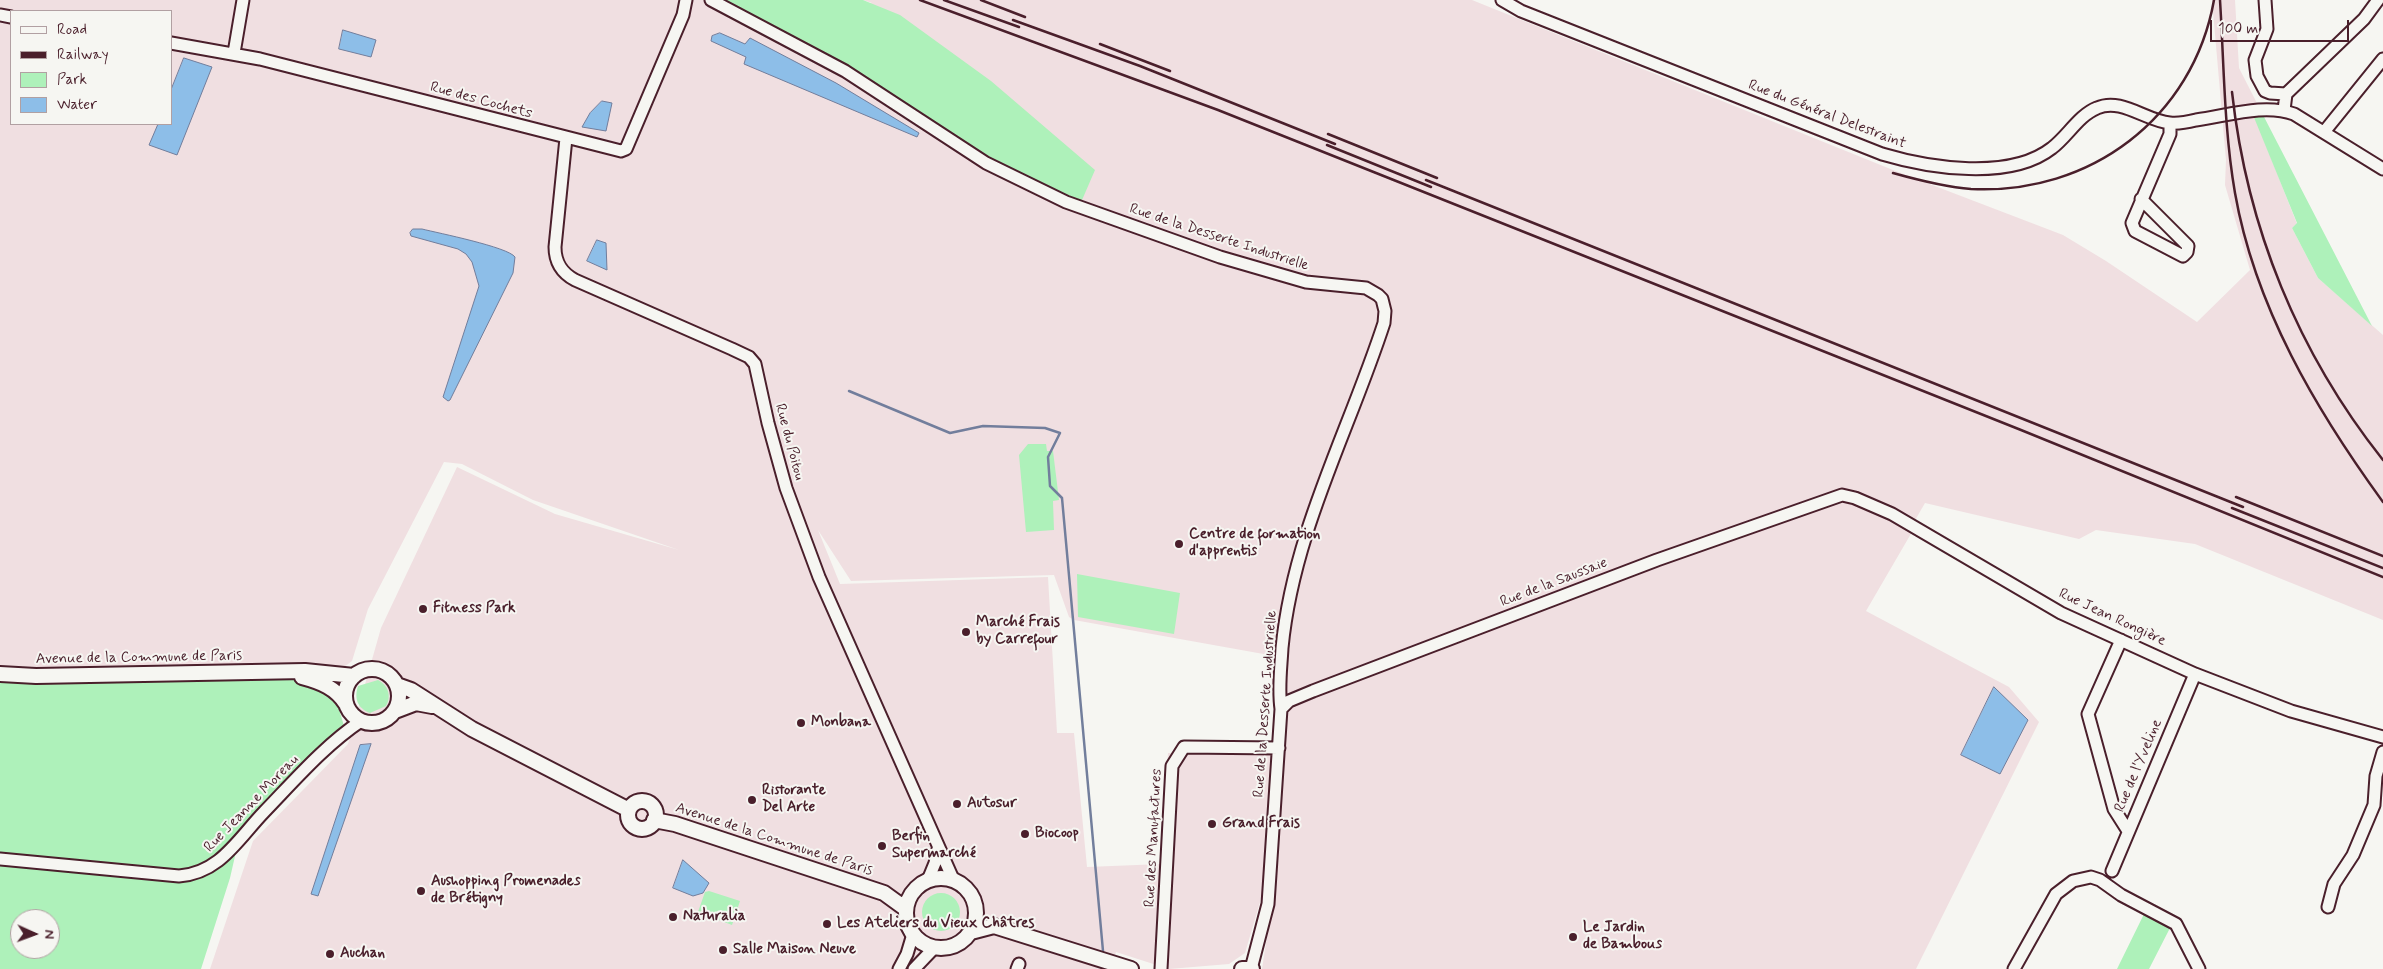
<!DOCTYPE html>
<meta charset="utf-8">
<style>
body{margin:0}
#map{position:relative;width:2383px;height:969px;overflow:hidden;background:#f6f6f2;font-family:Mynerve,sans-serif}
canvas{display:block}
.legend{position:absolute;left:10px;top:10px;width:162px;height:115px;box-sizing:border-box;background:#f6f6f2;border:1px solid #b1a0a2;margin:0;padding:6px 9px;list-style:none;font-size:15px;color:#4a1f2b}
.legend li{display:flex;align-items:center;gap:10px;height:25px}
.legend b{width:25px;border:1px solid #b1a0a2}
.north{position:absolute;left:10px;top:909px;width:50px;height:50px;box-sizing:border-box;background:#f6f6f2;border:1px solid #b1a0a2;border-radius:50%;rotate:92deg;font-size:14px;font-weight:700;line-height:20px;text-align:center;color:#4a1f2b}
.north::after{content:'';display:block;margin:auto;width:18px;height:22px;background:#4a1f2b;clip-path:polygon(50% 0,100% 100%,50% 72%,0 100%)}
.scale{position:absolute;left:2210px;top:20px;width:139px;height:22px;box-sizing:border-box;border:2px solid #4a1f2b;border-top:0;padding-left:6px;font-size:15px;line-height:18px;white-space:nowrap;color:#4a1f2b;-webkit-text-stroke:4px #f6f6f2;paint-order:stroke}
</style>
<div id="map">
<canvas width="2383" height="969"></canvas>
<ul class="legend">
<li><b style="height:6px;background:#f6f6f2"></b>Road</li>
<li><b style="height:6px;background:#4a1f2b"></b>Railway</li>
<li><b style="height:14px;background:#aef1ba"></b>Park</li>
<li><b style="height:14px;background:#8dbee8"></b>Water</li>
</ul>
<div class="north">N</div>
<div class="scale">100 m</div>
</div>
<script>
const ctx = document.querySelector('canvas').getContext('2d');
ctx.lineJoin = 'round';
function fillPath(path, color) {
  ctx.fillStyle = color;
  ctx.fill(path, 'evenodd');
}
function strokePath(path, color, width, dash) {
  ctx.strokeStyle = color;
  ctx.lineWidth = width;
  ctx.lineCap = dash ? 'butt' : 'round';
  ctx.setLineDash(dash || []);
  ctx.stroke(path);
}
function label(font, color, halo, rows, align = 'center') {
  ctx.font = font + ' Mynerve,sans-serif';
  ctx.lineWidth = 4;
  ctx.setLineDash([]);
  ctx.textBaseline = 'middle';
  ctx.strokeStyle = halo;
  ctx.fillStyle = color;
  for (const [text, x, y, turn = 0] of rows) {
    ctx.save();
    ctx.translate(x, y);
    ctx.rotate((+turn || 0) * Math.PI / 180);
    ctx.textAlign = isNaN(turn) ? turn : align;
    if (halo) ctx.strokeText(text, 0, 0);
    ctx.fillText(text, 0, 0);
    ctx.restore();
  }
}
fillPath(new Path2D(`
 M0,0H709L872,3L863,0H1472L1893,170L2063,235L2106,261L2197,322L2250,270L2225,185L2226,160L2212,0H2235L2239,68L2262,113L2254,115L2297,224L2292,228L2318,278L2383,335V620L2195,544L2096,530L2079,539L1925,503L1914,522L1912,532L1866,611L2009,687L2039,722L1916,969H1262L1278,864L1282,770L1269,655L1074,620L1069,617L1054,575L851,581L818,530L840,584L1048,577L1057,733H1074L1087,867L1162,864L1168,753L1271,755L1263,892L1245,953L1229,964L1169,969L1116,952L1111,969H210L253,841L348,744L381,628L457,467L555,514L679,550L533,500L462,464L444,462L368,609L352,661L344,667L300,662L279,672L0,674ZM11,11H171V124H11Z`), '#f0dfe1');
fillPath(new Path2D(`
 M709,0H863L900,15L991,81L1095,170L1079,207L986,164L844,72Z
 M2262,113L2372,326L2318,278L2292,228L2297,223L2253,115Z
 M1028,444H1046L1047,451H1053L1059,500L1053,501L1054,530L1026,532L1019,455Z
 M1077,574L1180,593L1174,634L1078,617Z
 M279,674L305,680L334,692L344,726L241,830L230,878L201,969H0V675ZM20,919H50V949H20Z
 M378,680C388,685 392,696 386,706L370,713C357,708 354,698 358,686Z
 M709,891L740,901L732,925L698,912L705,892Z
 M922 912a19 19 0 1 1 38 0a19 19 0 1 1-38 0Z
 M2144,914L2170,928L2149,969H2117Z`), '#aef1ba');
const water = new Path2D(`
 M343,30L376,40L371,57L339,49Z
 M720,33L745,44L750,38L836,83L919,133L917,137L744,64L746,57L711,41L712,36Z
 M184,58L212,67L177,155L149,145L158,124H171V90Z
 M602,101L612,103L606,131L582,127L590,113Z
 M413,229H422C438,233 508,247 515,257L513,273L450,400L448,401L443,397L479,286L472,262L466,254L458,249L411,236L410,233Z
 M597,240L606,243L607,270L587,261Z
 M1994,687L2028,720L2000,774L1961,755Z
 M371,744L318,896L311,894L360,745Z
 M683,860L709,883L703,893L693,896L673,888Z`);
fillPath(water, '#8dbee8');
strokePath(water, '#727e9c', 1);
strokePath(new Path2D(`
 M849,391L950,433L983,426L1045,428L1060,433L1048,457L1050,486L1062,498L1103,951`), '#727e9c', 2.5);
const minor = new Path2D(`
 M711,0L845,71L986,163L1066,202L1220,257L1306,282L1366,288L1378,295L1382,299L1385,311L1384,323C1349,431 1293,533 1282,648C1281,668 1278,688 1281,709L1268,904L1251,969
 M1502,0L1521,11L1882,154C1929,168 2010,181 2052,148C2067,137 2079,115 2097,108C2121,97 2146,121 2170,123C2179,124 2188,122 2196,120C2227,116 2264,103 2294,114L2383,169
 M2265,0L2267,29L2255,60L2257,76L2265,91L2270,93L2286,94
 M0,15L11,17
 M171,43L260,59L621,151L626,149L683,15L686,0
 M234,53L243,0
 M2284,110L2286,94L2364,19L2378,0
 M2324,132L2383,59
 M566,138L555,247C555,263 562,273 575,280L732,349L749,357L755,364L768,423L786,488L819,577L953,879
 M2141,199L2188,246L2187,252L2183,256L2135,231L2132,223L2170,134V123
 M2121,640L2088,714L2114,809L2128,831
 M1281,709L1289,701L1313,691L1657,560L1842,495L1855,498L1892,514L2061,613L2195,674L2291,711L2383,737
 M0,859L179,876C220,873 238,839 264,812C294,781 325,745 361,721
 M2112,871L2195,674
 M928,880L935,863L938,849
 M2328,907L2334,884L2353,855L2374,805L2376,776L2383,752
 M899,969L907,954L913,934
 M914,969L935,947
 M1017,969L1019,964
 M1161,969L1172,766L1184,747L1279,748
 M2014,969L2056,894L2073,881L2091,877L2100,880L2121,895L2176,924L2199,969`);
const tertiary = new Path2D(`
 M345 696a27 27 0 1 1 54 0a27 27 0 1 1-54 0Z
 M0,674L36,676L305,671L354,676
 M302,677C321,682 336,688 346,704
 M397,685L411,690L472,729L629,810
 M395,711L416,703L432,706
 M628 815a14 14 0 1 1 28 0a14 14 0 1 1-28 0Z
 M654,820L675,824L884,893L906,909
 M906 913a35 35 0 1 1 70 0a35 35 0 1 1-70 0Z
 M971,932L994,926L1131,969
 M1242,969H1252`);
strokePath(minor, '#4a1f2b', 15);
strokePath(tertiary, '#4a1f2b', 18);
strokePath(minor, '#f6f6f2', 11);
strokePath(tertiary, '#f6f6f2', 14);
strokePath(new Path2D(`
 M920,0L1218,110L2021,430L2383,577
 M944,0L1019,27
 M981,0L1025,17
 M2220,0C2224,64 2224,130 2235,193C2255,307 2316,410 2383,502
 M1013,20L1140,66L1335,144
 M1100,44L1170,71
 M2232,92C2247,228 2298,353 2383,460
 M1328,134L1437,178
 M1327,145L1431,187
 M1893,173C1918,180 1944,187 1971,189C2090,195 2193,118 2214,0
 M1426,180L2243,507
 M2236,497L2383,556
 M2232,508L2383,568`), '#4a1f2b', 2.5);
for (const [x, y, r, color] of [
 [1179,544,5,"#4a1f2b"],
 [423,609,5,"#4a1f2b"],
 [966,632,5,"#4a1f2b"],
 [801,723,5,"#4a1f2b"],
 [752,800,5,"#4a1f2b"],
 [957,804,5,"#4a1f2b"],
 [1212,824,5,"#4a1f2b"],
 [1025,834,5,"#4a1f2b"],
 [882,846,5,"#4a1f2b"],
 [421,891,5,"#4a1f2b"],
 [673,917,5,"#4a1f2b"],
 [827,924,5,"#4a1f2b"],
 [1573,937,5,"#4a1f2b"],
 [723,950,5,"#4a1f2b"],
 [330,954,5,"#4a1f2b"]
]) {
  const dot = new Path2D();
  dot.arc(x, y, r, 0, 2 * Math.PI);
  ctx.fillStyle = color;
  ctx.fill(dot);
  strokePath(dot, '#f6f6f2', 2);
}
label('15px', '#4a1f2b', '#f6f6f2', [
 ["Rue des Cochets",481,101,15],
 ["Rue du Général Delestraint",1827,115,21],
 ["Rue de la Desserte Industrielle",1219,238,18],
 ["Rue du Poitou",789,442,75],
 ["Rue de la Saussaie",1554,583,-21],
 ["Rue Jean Rongière",2112,618,25],
 ["Avenue de la Commune de Paris",139,658,-1],
 ["Rue de la Desserte Industrielle",1266,704,-86],
 ["Rue de l'Yveline",2139,766,-67],
 ["Rue Jeanne Moreau",252,804,-46],
 ["Rue des Manufactures",1154,838,-87],
 ["Avenue de la Commune de Paris",774,840,18]
]);
label('bold 15px', '#4a1f2b', '#f6f6f2', [
 ["Centre de formation",1189,535],
 ["d'apprentis",1189,552],
 ["Fitness Park",433,609],
 ["Marché Frais",976,623],
 ["by Carrefour",976,640],
 ["Monbana",811,723],
 ["Ristorante",762,791],
 ["Del Arte",762,808],
 ["Autosur",967,804],
 ["Grand Frais",1222,824],
 ["Biocoop",1035,834],
 ["Berfin",892,837],
 ["Supermarché",892,854],
 ["Aushopping Promenades",431,882],
 ["de Brétigny",431,899],
 ["Naturalia",683,917],
 ["Les Ateliers du Vieux Châtres",837,924],
 ["Le Jardin",1583,928],
 ["de Bambous",1583,945],
 ["Salle Maison Neuve",733,950],
 ["Auchan",340,954]
], 'left');
</script>
